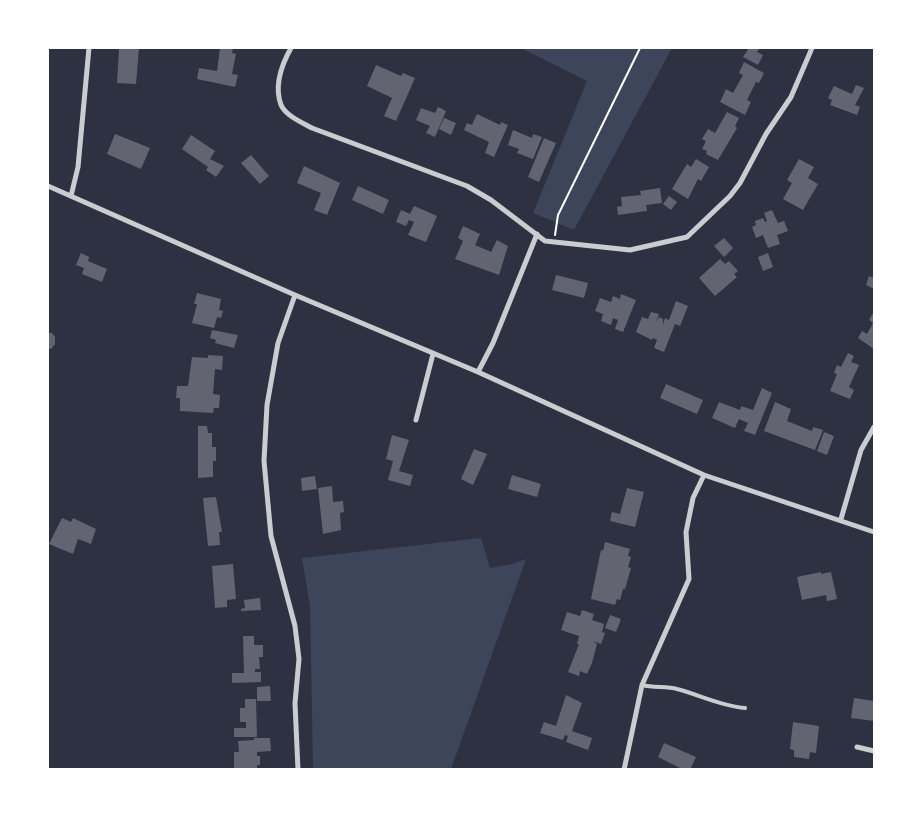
<!DOCTYPE html>
<style>
body{margin:0}
#map{position:relative;width:922px;height:817px;overflow:hidden;background:#2d3142;font-family:"Alegreya Sans",sans-serif}
canvas{display:block}
.frame{position:absolute;inset:0;border:49px solid #fff;pointer-events:none}
</style>
<div id="map">
<canvas width="922" height="817"></canvas>
<div class="frame"></div>
</div>
<script>
const ctx = document.querySelector('canvas').getContext('2d');
ctx.lineJoin = 'round';
function fillPath(path, color) {
  ctx.fillStyle = color;
  ctx.fill(path, 'evenodd');
}
function strokePath(path, color, width, dash) {
  ctx.strokeStyle = color;
  ctx.lineWidth = width;
  ctx.lineCap = dash ? 'butt' : 'round';
  ctx.setLineDash(dash || []);
  ctx.stroke(path);
}
fillPath(new Path2D(`
 M521,48H672L574,230L533,213L587,81Z
 M481,538L490,568L512,564L526,559L451,769H313L310,606L302,558Z`), '#3c4559');
fillPath(new Path2D(`
 M119,48H139L136,84L117,83Z
 M220,48H233L232,53L236,54L232,74L238,75L235,87L197,79L199,68L217,71Z
 M749,48H760L757,52L763,55L758,65L743,57Z
 M744,62L764,73L759,83L756,82L747,100L751,102L745,115L720,102L726,89L733,93L743,75L739,73Z
 M376,65L401,76L403,73L415,78L396,121L384,116L392,98L367,86Z
 M856,85L864,88L855,105L860,107L857,115L830,105L832,100L828,98L834,86L852,94Z
 M438,107L446,111L435,137L426,133L430,126L416,120L421,108L435,113Z
 M727,112L739,118L735,126L737,128L718,160L706,154L707,151L702,149L706,141L702,139L708,129L715,133Z
 M477,114L500,125L501,122L508,125L494,157L485,153L489,142L464,130L467,123L472,125Z
 M444,118L456,123L451,135L439,129Z
 M513,130L532,138L533,134L542,137L533,159L517,153L519,149L508,145Z
 M115,134L150,148L141,169L107,154Z
 M191,135L215,151L210,159L224,166L216,177L206,170L208,167L182,149Z
 M544,138L556,143L539,182L528,177Z
 M251,155L269,176L260,184L241,163Z
 M696,159L709,167L701,181L698,179L688,199L672,189L687,164L691,167Z
 M799,159L814,167L808,178L818,184L803,210L783,199L792,183L787,180Z
 M304,166L340,183L327,215L314,210L321,193L297,183Z
 M358,186L389,200L383,214L352,200Z
 M660,188L662,203L646,205L647,211L618,215L617,207L622,206L621,197L641,195L640,191Z
 M669,196L677,202L671,210L663,204Z
 M414,206L437,216L426,242L408,235L414,222L409,220L406,226L396,222L401,210L410,214Z
 M772,210L778,223L784,221L788,231L777,235L780,244L768,248L763,235L756,238L752,227L756,225L755,221L763,218L765,222L767,221L764,213Z
 M463,226L480,234L475,245L491,252L497,240L508,246L499,275L455,259L463,241L458,238Z
 M724,238L733,248L724,257L714,246Z
 M81,253L89,257L88,261L107,269L102,282L82,274L84,268L76,265Z
 M768,253L773,267L763,271L758,257Z
 M720,259L725,264L729,261L738,271L734,274L737,277L715,296L699,278Z
 M556,275L588,283L584,298L552,290Z
 M869,276L874,278V289L866,285Z
 M197,293L221,299L219,310L223,311L221,318L217,317L214,328L192,323L197,304H194Z
 M621,294L636,300L623,332L615,329L618,320L613,318L611,325L601,321L603,314L595,311L600,298L611,302L613,296L620,299Z
 M676,301L688,306L680,326L675,324L664,352L654,348L657,340L653,338L652,340L636,332L642,317L648,319L651,312L659,314L656,322L659,317L663,319V325L665,318L669,320Z
 M874,311V349L858,338L862,331L867,334L873,323L869,320Z
 M212,330L238,335L234,348L215,343L216,340L210,338Z
 M48,333H52L55,337V344L51,349L48,348Z
 M848,353L854,356L851,362L859,365L849,387L854,390L850,399L830,391L837,374L834,373L837,365L841,367Z
 M208,355L223,356L222,370L215,369L213,394L220,395L219,408H214L213,413L180,411V398H176L177,386H188L192,357L208,358Z
 M666,384L703,400L697,414L660,398Z
 M762,388L772,393L755,435L744,431L748,423L739,419L735,428L712,418L719,402L740,410L741,406L753,410Z
 M775,402L791,409L787,421L812,431L813,427L823,430L815,450L764,431Z
 M198,426H207L208,433H212V447H216V461H213V477L198,478Z
 M824,432L834,436L827,455L817,451Z
 M392,435L409,440L399,471L413,475L410,486L388,480L393,461L386,459Z
 M474,449L487,454L473,485L461,479Z
 M512,475L541,484L537,497L508,489Z
 M315,476L317,489L302,491L301,478Z
 M332,486L333,502L343,501L344,512L340,513L341,530L323,534L318,488Z
 M627,488L644,492L635,527L610,521L612,512L620,514Z
 M216,497L222,532H219L220,545L208,546L203,498Z
 M62,518L71,522L73,518L96,529L91,544L78,539L73,554L49,544Z
 M605,542L630,549L628,556L631,557L628,567L631,568L625,589H623L620,600L617,599L615,605L591,599L601,550L603,551Z
 M233,564L236,599L227,600V607L215,608L212,566Z
 M821,572V574L831,572L837,599L827,601L826,595L802,600L797,577Z
 M260,598L261,610L241,611V609L245,608L244,600Z
 M582,610L594,614L592,620L604,624L602,632L605,633L601,644L593,641L597,644L592,663L587,674L580,671L579,676L568,672L579,644H577L579,636L561,630L567,612L580,616Z
 M610,615L621,619L616,632L605,628Z
 M243,636H254V645H263V657H259L260,669H255V672H261V682L232,683V673H244Z
 M270,686L271,701H257V687Z
 M566,695L582,703L572,731L592,738L588,750L566,742L568,736L565,735L563,740L540,733L544,722L556,726Z
 M854,698L874,701V721L851,718Z
 M245,699H256L257,737H234V728H246V722H240V708H245Z
 M793,722L819,726L816,753L810,752L809,759L794,757V750L790,749Z
 M254,738H270L271,751L257,752V756H260V765H257V770H234V752H239L238,741L254,740Z
 M664,743L696,757L690,770H684L658,757Z`), '#626471');
strokePath(new Path2D(`
 M555,235L558,215L640,48`), '#fff', 2);
strokePath(new Path2D(`
 M642,685C654,688 667,686 677,689C700,695 721,706 745,708`), '#caccd0', 4);
strokePath(new Path2D(`
 M291,48C282,64 274,86 281,105C286,116 303,123 312,128L467,186L491,200L545,241L630,250L687,237L730,196L740,183L766,134L791,97L812,48
 M48,186L295,295L478,372L704,475L874,532
 M71,196L78,167L89,48
 M295,295L278,343L267,405L264,461L271,536L295,626L299,659L295,703L298,770
 M478,372L493,343L537,234
 M416,420L433,354
 M841,519L861,450L874,427
 M857,747L874,751
 M624,770L642,685L689,579L686,532L693,498L704,475`), '#caccd0', 5);
</script>
